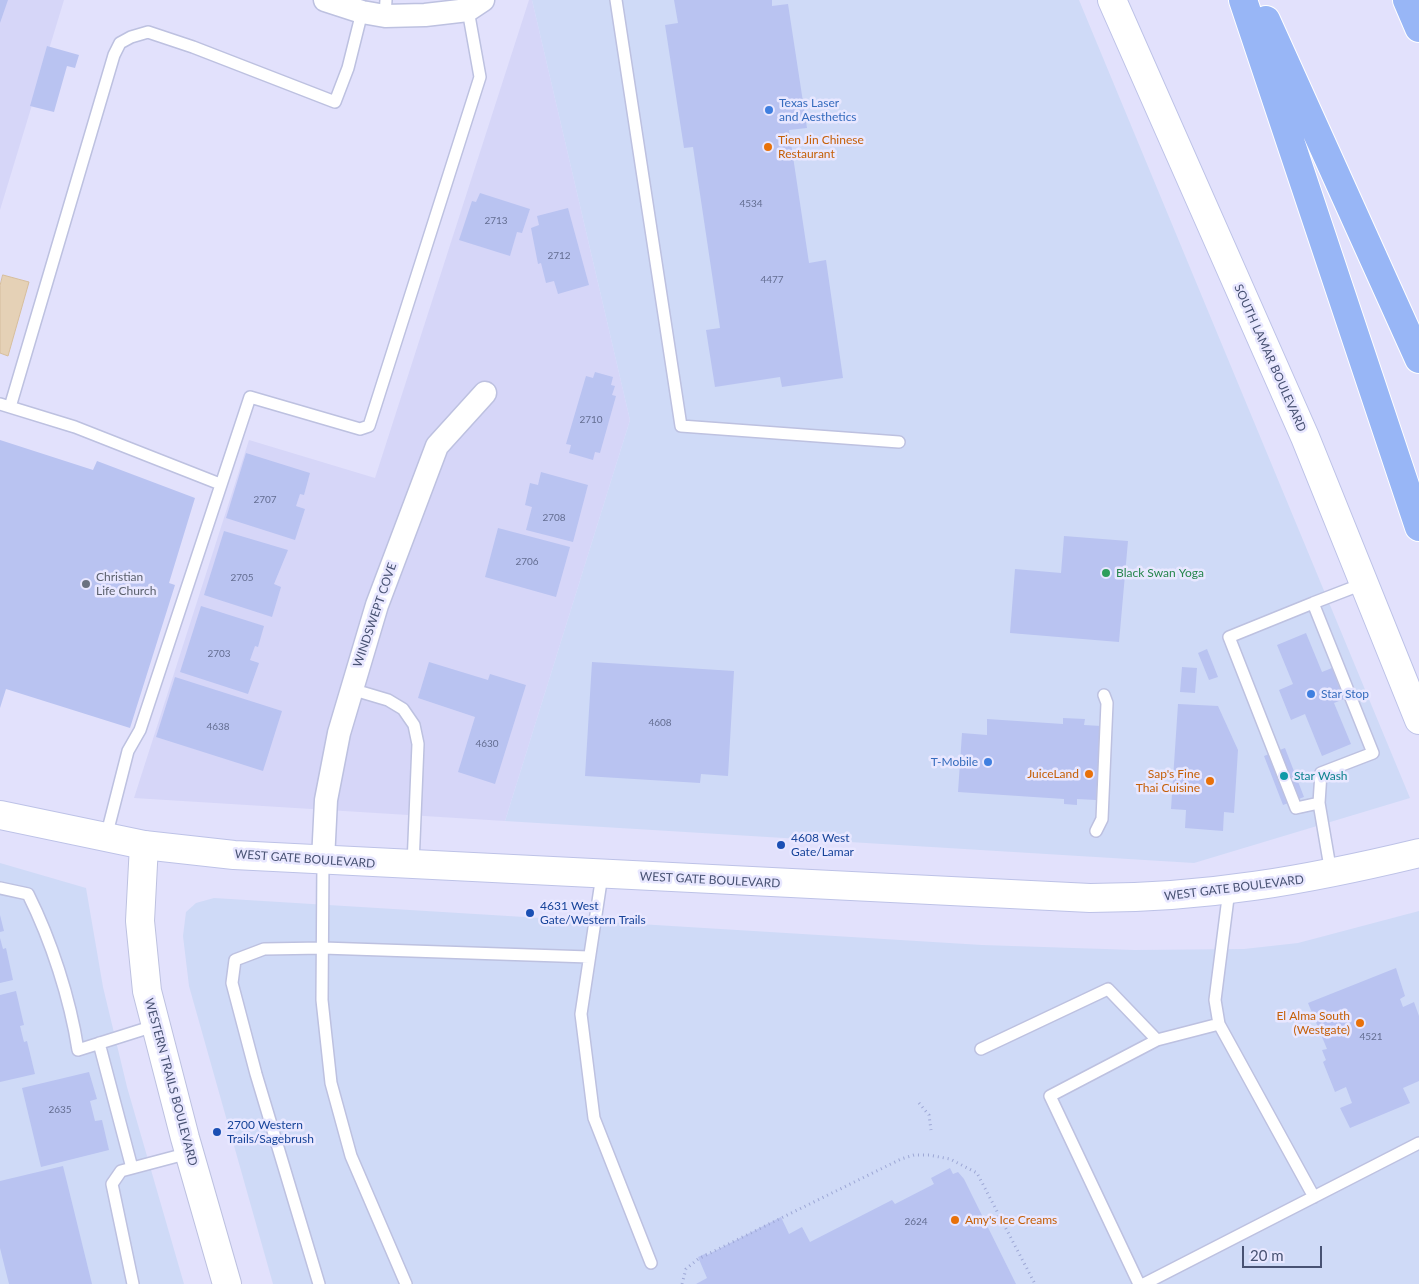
<!DOCTYPE html>
<style>
body{margin:0}
#map{position:relative;width:1419px;height:1284px;overflow:hidden;background:#e2e1fc;font-family:Lato,sans-serif}
canvas{display:block}
.scale{position:absolute;left:1242px;top:1246px;width:80px;height:22px;box-sizing:border-box;border:2px solid #485273;border-top:0;padding-left:6px;font-size:15px;line-height:18px;white-space:nowrap;color:#485273;-webkit-text-stroke:4px #e8e7ff;paint-order:stroke}
</style>
<div id="map">
<canvas width="1419" height="1284"></canvas>
<div class="scale">20 m</div>
</div>
<script>
const ctx = document.querySelector('canvas').getContext('2d');
ctx.lineJoin = 'round';
function fillPath(path, color) {
  ctx.fillStyle = color;
  ctx.fill(path, 'evenodd');
}
function strokePath(path, color, width, dash) {
  ctx.strokeStyle = color;
  ctx.lineWidth = width;
  ctx.lineCap = dash ? 'butt' : 'round';
  ctx.setLineDash(dash || []);
  ctx.stroke(path);
}
function label(font, color, halo, rows, align = 'center') {
  ctx.font = font + ' Lato,sans-serif';
  ctx.lineWidth = 5;
  ctx.setLineDash([]);
  ctx.textBaseline = 'middle';
  ctx.strokeStyle = halo;
  ctx.fillStyle = color;
  for (const [text, x, y, turn = 0] of rows) {
    ctx.save();
    ctx.translate(x, y);
    ctx.rotate((+turn || 0) * Math.PI / 180);
    ctx.textAlign = isNaN(turn) ? turn : align;
    if (halo) ctx.strokeText(text, 0, 0);
    ctx.fillText(text, 0, 0);
    ctx.restore();
  }
}
fillPath(new Path2D(`
 M0,0H64L0,210Z
 M529,0H532L630,420L505,821L134,798L249,440L375,478Z`), '#d6d6f8');
fillPath(new Path2D(`
 M532,0H1079L1410,798L1194,863L505,821L630,420Z
 M0,863L86,888L103,987L127,1087L184,1284H0Z
 M214,898L982,945L1135,950L1244,949L1298,943L1419,911V1284H273L189,986L183,936L186,912L196,903Z`), '#cfdaf7');
const water = new Path2D(`
 M3,275L29,282L8,356L0,353V286Z`);
fillPath(water, '#e5d1b6');
strokePath(water, '#d6be9d', 1);
fillPath(new Path2D(`
 M0,0H8L0,23Z
 M674,0H772V6L788,4L807,128L789,130L809,263L826,260L843,378L782,387L780,377L715,387L706,330L720,328L693,147L684,148L665,25L678,23Z
 M47,46L79,55L75,68L67,66L54,112L30,106Z
 M480,193L530,209L522,233L517,232L510,256L459,240L472,201L476,202Z
 M568,208L589,285L558,294L554,281L546,283L541,263L538,264L531,228L539,225L537,216Z
 M595,372L613,377L611,385L615,386L612,395L616,396L600,453L595,452L593,460L569,453L571,445L566,444L586,376L593,378Z
 M0,440L93,470L97,461L195,498L169,583L175,585L130,728L6,689L0,708Z
 M246,453L310,473L304,495L300,494L296,506L305,509L295,540L226,518Z
 M541,472L588,485L573,542L526,530L532,507L525,505L530,483L538,485Z
 M498,528L570,547L556,597L485,577Z
 M224,531L288,550L274,584L281,587L272,617L204,595Z
 M1064,536L1128,541L1119,642L1010,633L1015,569L1061,573Z
 M201,606L264,626L258,647L255,646L250,660L259,663L248,694L180,672Z
 M1306,633L1322,672L1332,668L1344,699L1334,703L1351,744L1322,756L1305,714L1291,720L1279,690L1293,684L1277,645Z
 M1207,649L1218,677L1209,680L1198,653Z
 M429,662L488,680L490,674L526,685L495,784L458,772L475,717L418,698Z
 M592,662L734,671L728,776L701,774L700,783L585,776Z
 M1182,667L1197,668L1195,693L1180,692Z
 M175,677L282,711L263,771L156,737Z
 M1178,704L1218,706L1238,750L1234,813L1224,812L1223,831L1185,828L1186,810L1171,809Z
 M1063,718L1085,719L1084,725L1101,726L1096,800L1077,799V805L1064,804V799L958,792L962,733L987,735V719L1063,724Z
 M1285,748L1304,797L1283,805L1264,756Z
 M0,915L4,931L0,932Z
 M0,938L3,949L6,948L13,980L0,983Z
 M1396,968L1405,996L1400,999L1403,1007L1414,1002L1419,1016V1081L1403,1088L1410,1103L1350,1128L1340,1108L1352,1103L1346,1087L1335,1092L1323,1062L1326,1060L1322,1050L1327,1049L1308,1003Z
 M16,991L24,1025L20,1026L24,1042L27,1041L35,1074L0,1082V995Z
 M89,1072L97,1099L90,1101L95,1121L102,1120L109,1150L41,1167L22,1088Z
 M63,1166L92,1284H9L0,1248V1181Z
 M950,1168L953,1174L958,1172L964,1179L1016,1284H696L707,1278L698,1257L707,1253V1255L781,1217L789,1234L802,1227L810,1242L892,1200L895,1204L934,1184L931,1178Z`), '#b9c3f1');
const service = new Path2D(`
 M616,0L681,426L899,442
 M385,16L386,0
 M0,404L75,427L220,484
 M10,407L114,55L120,43L131,37L148,32L193,47L335,102L348,68L362,12
 M1313,603L1229,637L1296,808L1319,803
 M351,689L388,700L403,709L414,725L418,744L413,865
 M1096,831L1102,819L1107,703L1104,695
 M106,837L128,751L140,730L250,397L360,429L369,426L480,77L468,10
 M323,860L322,1000L331,1083L351,1156L406,1284
 M1331,873L1319,803L1321,773L1373,753L1313,603L1365,583
 M602,875L581,1014L594,1118L651,1263
 M0,888L28,894C51,940 70,998 78,1050L154,1026
 M1229,890L1215,1000L1219,1024L1314,1197
 M99,1043L132,1168
 M981,1049L1108,989L1157,1040L1219,1024
 M133,1284L112,1184L121,1171L189,1153
 M319,1284L256,1074L232,983L235,960L264,949L323,948L589,957
 M1139,1284L1050,1096L1157,1040
 M1144,1284L1419,1143`);
const minor = new Path2D(`
 M325,0L362,12L385,16L425,15L468,10L483,0
 M323,860L326,800L339,733L377,605L437,446L485,393`);
const tertiary = new Path2D(`
 M144,845L140,921L147,991L185,1138L227,1284`);
const secondary = new Path2D(`
 M1112,0L1305,437L1419,720
 M0,815L144,845L234,855L1090,898C1206,898 1307,880 1419,853`);
const motorway = new Path2D(`
 M1243,0L1419,527
 M1407,0L1419,28
 M1266,20L1419,359`);
strokePath(service, '#bdc1e0', 14);
strokePath(minor, '#bdc1e0', 25);
strokePath(tertiary, '#bdc1e0', 30);
strokePath(secondary, '#bdc2e7', 30);
strokePath(motorway, '#fff', 30);
strokePath(new Path2D(`
 M919,1103L929,1115L931,1130
 M682,1284L686,1269L698,1259L901,1159L914,1155H929L950,1159L977,1173L1035,1284`), '#9da7d5', 3, [1, 4]);
strokePath(service, '#fff', 11);
strokePath(minor, '#fff', 22);
strokePath(tertiary, '#fff', 28);
strokePath(secondary, '#fff', 28);
strokePath(motorway, '#98b6f6', 28);
for (const [x, y, r, color] of [
 [769,110,5,"#3f7fe0"],
 [768,147,5,"#e8710a"],
 [1106,573,5,"#2e9e5b"],
 [86,584,5,"#6b7280"],
 [1311,694,5,"#3f7fe0"],
 [988,762,5,"#3f7fe0"],
 [1089,774,5,"#e8710a"],
 [1284,776,5,"#0f9aa8"],
 [1210,781,5,"#e8710a"],
 [781,845,5,"#1a4fb4"],
 [530,913,5,"#1a4fb4"],
 [1360,1023,5,"#e8710a"],
 [217,1132,5,"#1a4fb4"],
 [955,1220,5,"#e8710a"]
]) {
  const dot = new Path2D();
  dot.arc(x, y, r, 0, 2 * Math.PI);
  ctx.fillStyle = color;
  ctx.fill(dot);
  strokePath(dot, '#e8e7ff', 2);
}
label('10px', '#646e92', null, [
 ["4534",751,204],
 ["2713",496,221],
 ["2712",559,256],
 ["4477",772,280],
 ["2710",591,420],
 ["2707",265,500],
 ["2708",554,518],
 ["2706",527,562],
 ["2705",242,578],
 ["2703",219,654],
 ["4608",660,723],
 ["4638",218,727],
 ["4630",487,744],
 ["4521",1371,1037],
 ["2635",60,1110],
 ["2624",916,1222]
]);
label('12px', '#366cbe', '#e8e7ff', [
 ["Texas Laser",779,103],
 ["and Aesthetics",779,117],
 ["Star Stop",1321,694],
 ["T-Mobile",978,762,"right"]
], 'left');
label('12px', '#c56008', '#e8e7ff', [
 ["Tien Jin Chinese",778,140,"left"],
 ["Restaurant",778,154,"left"],
 ["JuiceLand",1079,774],
 ["Sap's Fine",1200,774],
 ["Thai Cuisine",1200,788],
 ["El Alma South",1350,1016],
 ["(Westgate)",1350,1030],
 ["Amy's Ice Creams",965,1220,"left"]
], 'right');
label('12px', '#485273', '#e8e7ff', [
 ["SOUTH LAMAR BOULEVARD",1270,358,66],
 ["WINDSWEPT COVE",375,615,-71],
 ["WEST GATE BOULEVARD",305,859,4],
 ["WEST GATE BOULEVARD",710,880,3],
 ["WEST GATE BOULEVARD",1234,888,-7],
 ["WESTERN TRAILS BOULEVARD",171,1082,75]
]);
label('12px', '#27864d', '#e8e7ff', [
 ["Black Swan Yoga",1116,573]
], 'left');
label('12px', '#5b616d', '#e8e7ff', [
 ["Christian",96,577],
 ["Life Church",96,591]
], 'left');
label('12px', '#0d838f', '#e8e7ff', [
 ["Star Wash",1294,776]
], 'left');
label('12px', '#164399', '#e8e7ff', [
 ["4608 West",791,838],
 ["Gate/Lamar",791,852],
 ["4631 West",540,906],
 ["Gate/Western Trails",540,920],
 ["2700 Western",227,1125],
 ["Trails/Sagebrush",227,1139]
], 'left');
</script>
